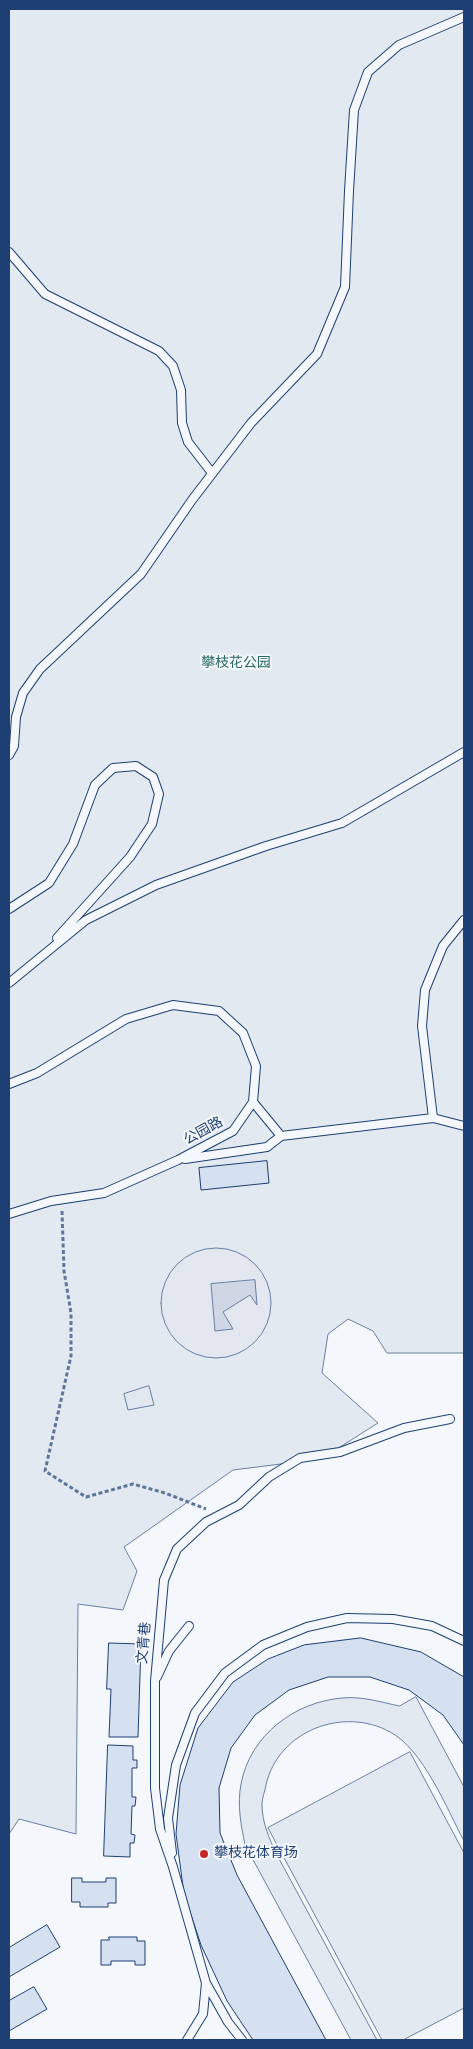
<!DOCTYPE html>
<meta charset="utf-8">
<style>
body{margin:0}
#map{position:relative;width:473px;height:2049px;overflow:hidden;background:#f4f7fb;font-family:"Source Sans 3",sans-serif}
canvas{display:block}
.frame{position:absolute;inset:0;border:10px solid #1d3f73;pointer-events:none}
</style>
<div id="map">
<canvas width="473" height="2049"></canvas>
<div class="frame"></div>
</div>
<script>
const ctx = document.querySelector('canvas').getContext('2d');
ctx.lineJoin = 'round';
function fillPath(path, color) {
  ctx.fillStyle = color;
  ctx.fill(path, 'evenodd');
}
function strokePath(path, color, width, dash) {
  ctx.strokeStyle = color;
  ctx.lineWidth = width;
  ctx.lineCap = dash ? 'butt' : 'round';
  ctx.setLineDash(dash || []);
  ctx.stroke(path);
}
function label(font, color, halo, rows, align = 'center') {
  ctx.font = font + ' "Source Sans 3","Noto Sans SC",sans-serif';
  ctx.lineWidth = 4;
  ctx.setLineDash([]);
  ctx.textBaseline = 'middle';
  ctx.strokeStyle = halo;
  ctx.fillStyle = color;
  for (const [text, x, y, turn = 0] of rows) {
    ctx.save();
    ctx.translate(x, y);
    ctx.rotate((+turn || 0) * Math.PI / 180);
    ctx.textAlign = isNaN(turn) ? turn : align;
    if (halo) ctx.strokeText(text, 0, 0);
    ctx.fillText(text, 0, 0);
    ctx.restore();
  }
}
const green = new Path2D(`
 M9,9H464V1353H387L373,1331L348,1319L328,1334L322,1373L378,1423L321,1459L233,1470L124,1547L137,1571L123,1610L78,1604L76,1834L19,1819L9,1834Z
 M416,1697L464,1787V1841C447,1809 423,1749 390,1732C343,1706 278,1731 266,1785C265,1791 262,1798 262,1804C262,1823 269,1838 277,1855L377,2040H351L245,1845C241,1825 237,1805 241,1784C250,1735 295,1702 342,1698C361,1696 381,1702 399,1706Z
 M410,1752L464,1853V2008L403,2040H382L268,1828Z`);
fillPath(green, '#e3e9f0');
strokePath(green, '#687fa3', 1);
const parking = new Path2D(`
 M161 1303a55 55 0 1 1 110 0a55 55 0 1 1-110 0Z
 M149,1386L154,1405L128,1410L124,1394Z`);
fillPath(parking, '#e3e8f0');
strokePath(parking, '#687fa3', 1);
const water = new Path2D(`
 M255,1280L257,1305L250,1295L223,1312L233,1329L215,1331L211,1284Z`);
fillPath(water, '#cfd7e4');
strokePath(water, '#687fa3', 1);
const building = new Path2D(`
 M267,1161L269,1183L201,1190L199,1168Z
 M361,1638L421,1652L464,1677V1745L443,1715L409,1690L370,1677H328L289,1690L255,1715L231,1748L219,1788L220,1833L237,1875L326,2040H253L227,2001L201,1945L184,1894L176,1834L180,1785L198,1728L233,1682L268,1659L304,1645Z
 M109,1643L141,1644L138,1737H109L111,1689H107Z
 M108,1745L133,1746V1760H137V1768H132V1797H136L135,1806H132L131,1834L135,1835L134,1843H130V1857L104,1856Z
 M72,1878H82V1882H106V1878H116V1903H108V1907H80V1902H72Z
 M47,1925L60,1947L9,1977V1948Z
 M109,1937H137V1941H145V1965H135V1961H111V1965H101V1940H109Z
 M34,1987L47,2009L9,2031V2001Z`);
fillPath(building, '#d5e0f0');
strokePath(building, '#1d3f73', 1);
const service = new Path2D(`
 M9,252L45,294L159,351L173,366L181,390L182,423L188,442L212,473
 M9,755L14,746L16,717L23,693L40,669L141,574L192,500L251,423L317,354L345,287L349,191L354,110L368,72L399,45L464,17
 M9,909L49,883L73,844L95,785L113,768L136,766L153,777L159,794L152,824L130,857L57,938
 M9,983L86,920L156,885L266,846L342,823L464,752
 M9,1084L37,1073L126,1019L173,1005L219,1011L243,1033L256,1066L253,1102L233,1131L178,1160L104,1193L51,1201L9,1214
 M253,1102L281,1136
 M433,1118L422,1026L425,990L443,946L464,920
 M185,1159L267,1147L281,1136L433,1118L464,1126
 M157,1677L169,1651L189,1626
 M172,1853L168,1818L176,1765L195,1713L225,1673L263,1645L307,1627L347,1618L393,1619L432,1626L464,1641
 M206,1983L228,2022L242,2040
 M187,2040L203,2014L206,1983L173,1867L160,1829L155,1788V1681L164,1580L177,1549L206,1522L239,1505L269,1477L300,1458L340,1452L404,1428L450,1419`);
strokePath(service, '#1d3f73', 10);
strokePath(new Path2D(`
 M62,1211L64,1271L71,1313V1356L45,1471L86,1497L133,1484L165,1493L206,1509`), '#5e769c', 3, [4, 2.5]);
strokePath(service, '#f4f7fb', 8);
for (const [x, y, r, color] of [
 [204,1854,5,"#c62828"]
]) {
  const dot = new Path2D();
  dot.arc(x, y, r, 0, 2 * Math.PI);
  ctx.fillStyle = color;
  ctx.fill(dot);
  strokePath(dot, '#f4f7fb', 2);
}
label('14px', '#2c6c60', '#f4f7fb', [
 ["攀枝花公园",236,664]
]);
label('14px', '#1d3f73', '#f4f7fb', [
 ["公园路",204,1132,-29],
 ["文青巷",145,1643,-85]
]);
label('14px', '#1d3f73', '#f4f7fb', [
 ["攀枝花体育场",214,1854]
], 'left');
</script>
